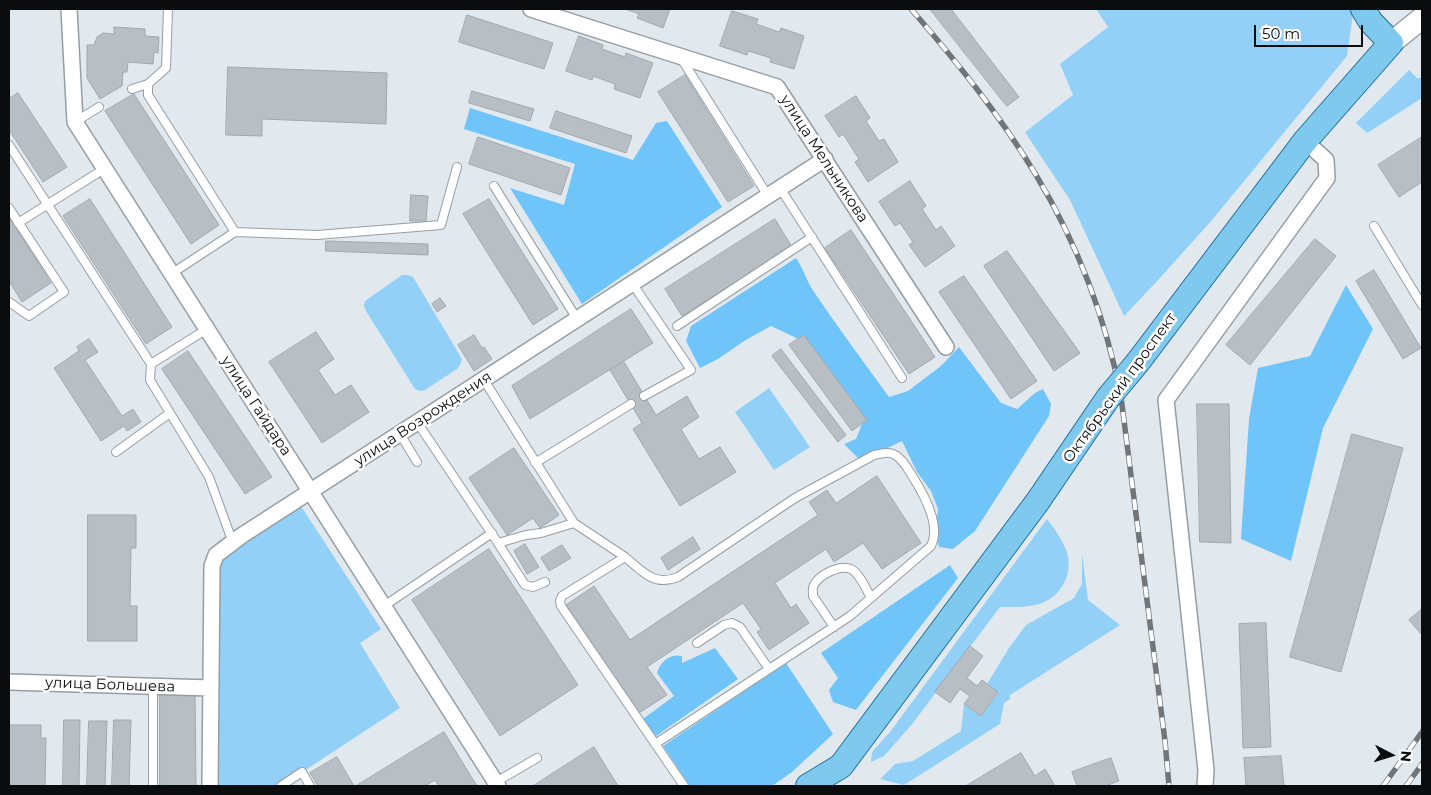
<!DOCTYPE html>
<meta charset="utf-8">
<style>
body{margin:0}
#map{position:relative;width:1431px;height:795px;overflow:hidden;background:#e1e9ef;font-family:Montserrat,sans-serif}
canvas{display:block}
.frame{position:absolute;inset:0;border:10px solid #0a0c0e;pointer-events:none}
.north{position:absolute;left:1366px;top:730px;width:50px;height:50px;-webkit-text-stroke:4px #fff;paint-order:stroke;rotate:95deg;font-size:14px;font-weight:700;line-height:20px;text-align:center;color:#0a0c0e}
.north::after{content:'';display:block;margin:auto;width:18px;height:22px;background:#0a0c0e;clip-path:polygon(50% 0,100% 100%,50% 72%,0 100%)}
.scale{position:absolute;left:1254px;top:25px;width:109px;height:22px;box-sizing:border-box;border:2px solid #0a0c0e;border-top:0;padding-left:6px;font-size:15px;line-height:18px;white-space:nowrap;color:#0a0c0e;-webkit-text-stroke:4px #fff;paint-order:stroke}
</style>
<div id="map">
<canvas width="1431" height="795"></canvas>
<div class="frame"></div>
<div class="north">N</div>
<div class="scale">50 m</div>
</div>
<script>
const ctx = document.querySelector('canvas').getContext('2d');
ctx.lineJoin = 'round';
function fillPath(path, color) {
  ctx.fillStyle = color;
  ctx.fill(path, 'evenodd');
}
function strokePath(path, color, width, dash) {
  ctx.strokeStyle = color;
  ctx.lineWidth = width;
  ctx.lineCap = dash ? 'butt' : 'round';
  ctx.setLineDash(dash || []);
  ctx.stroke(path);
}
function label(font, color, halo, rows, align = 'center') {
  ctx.font = font + ' Montserrat,sans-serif';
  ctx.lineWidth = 5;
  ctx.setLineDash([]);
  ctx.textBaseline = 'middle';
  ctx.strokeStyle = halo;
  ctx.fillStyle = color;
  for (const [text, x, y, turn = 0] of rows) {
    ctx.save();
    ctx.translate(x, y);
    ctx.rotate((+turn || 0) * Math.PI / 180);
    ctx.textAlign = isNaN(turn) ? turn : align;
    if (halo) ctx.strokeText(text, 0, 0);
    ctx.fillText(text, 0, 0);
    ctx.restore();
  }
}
fillPath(new Path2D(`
 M1096,9H1350L1353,13L1347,56L1212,220L1159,279L1124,316L1070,200L1025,132L1073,95L1060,64L1108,27Z
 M1409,70L1417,78H1422V98L1367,133L1356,123Z
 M402,275H408L413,277L462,359L460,365L457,369L425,390L421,391L415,389L366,311L364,306L365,301Z
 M769,388L810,447L774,470L735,412Z
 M297,500L381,629L360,643L400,708L281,786H210L212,566Z
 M1047,519C1055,529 1065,544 1068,556C1072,578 1059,598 1039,604C1027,608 1012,607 1000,607L913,723L884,756L871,762L872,752L890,732Z
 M1082,553L1088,600L1120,625L1010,695V699L1004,703L1000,724L904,785L880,779L895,764L913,761L961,731L964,704L981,716L998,693L987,684L1009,648L1026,625L1074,598L1082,584Z`), '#92d0f8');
fillPath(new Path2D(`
 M470,108L633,160L656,123L667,121L722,207L582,304L510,188L564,205L575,164L464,129Z
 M796,258C803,268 806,279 812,289C837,326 863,361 889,397L908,391L941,366L959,347L1001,403L1017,409C1026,402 1032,393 1043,389L1051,404L1049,416L975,531L953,549L939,547L936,530L938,509L931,491L917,472L902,441L861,461L844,444L856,439L862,424L807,343L771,326L744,341L718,359L700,368L686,341L691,326Z
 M1346,285L1373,329L1323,428L1291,561L1241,539L1249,419L1258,368L1310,356Z
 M950,565L958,578L856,710L833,702L829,690L838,678L821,653Z
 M715,648L738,679L656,736L643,719L674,696L657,673C660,662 670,653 682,656V663Z
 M786,663L833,734L792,772L772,786H690L663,746Z`), '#6fc4f9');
const building = new Path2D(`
 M625,9H670L663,28L637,18L639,14Z
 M930,9H951L1019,97L1007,106Z
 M732,11L758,19L756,24L779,32L781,28L804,36L794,69L770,62L771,58L748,51L747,55L720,46Z
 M467,15L553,43L544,69L459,42Z
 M114,27L145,29V36L159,37L158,53L154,52L153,64L128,62L127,72H123L122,86L100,99L87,78V45H94L97,37L103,33L114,34Z
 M579,36L603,45L602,49L625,57L626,53L653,63L640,98L614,89L615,84L593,76L592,80L566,71Z
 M228,67L387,73L386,124L262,119V136L226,135Z
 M685,75L754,186L728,202L658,92Z
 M472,91L534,109L530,121L469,103Z
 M18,93L67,167L43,182L9,130V99Z
 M134,94L219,225L191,244L105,111Z
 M856,96L870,118L866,121L879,141L884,139L898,162L868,182L855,162L859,159L843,134L839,137L825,116Z
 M556,111L632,136L626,153L550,128Z
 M478,137L570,168L561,195L469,164Z
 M1422,137V182L1399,197L1378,165Z
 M910,181L926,206L922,209L936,230L941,226L955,246L925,267L909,245L913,242L900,223L895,226L879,202Z
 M411,195L428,196L426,221H410Z
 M90,199L172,327L146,344L63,216Z
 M489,199L558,309L533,325L463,214Z
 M9,217L51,283L22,302L9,281Z
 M775,219L792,247L682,316L665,289Z
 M851,230L935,357L909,374L825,248Z
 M1315,239L1336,256L1250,365L1226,345Z
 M326,241L428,244V255L326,251Z
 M1007,251L1080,353L1054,371L984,266Z
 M1374,270L1421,348L1403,359L1356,281Z
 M964,276L1037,381L1011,399L939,292Z
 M440,298L446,306L437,312L432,304Z
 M631,309L653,343L530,419L512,386Z
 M316,332L334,359L318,370L335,395L351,385L369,412L322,443L269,362Z
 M474,335L482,348L484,347L492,359L474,371L458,345Z
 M804,335L867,420L852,431L789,345Z
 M89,339L98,352L85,360L122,416L133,409L141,422L127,431L124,426L101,441L54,368L79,351L77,347Z
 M781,349L846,435L838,442L772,356Z
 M188,351L272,477L245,494L162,369Z
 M624,362L656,415L687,396L699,417L681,429L699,459L720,447L736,472L680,506L633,429L642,423L610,370Z
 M1197,404H1229L1231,543L1200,542Z
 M1352,434L1403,448L1341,672L1290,657Z
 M514,448L559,515L540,528L533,518L507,535L469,478Z
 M877,476L921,543L882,569L863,543L834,562L826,549L775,583L791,608L796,604L809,623L769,650L757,632L761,629L743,603L647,667L667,695L639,713L566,605L594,586L630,640L818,515L809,502L827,490L836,503Z
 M88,515H136V548H131L130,606H137V641H88Z
 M693,537L700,549L668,570L661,558Z
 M525,544L539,567L527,574L514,551Z
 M562,545L571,558L549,571L541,558Z
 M489,549L578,685L500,736L412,600Z
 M1422,609V635L1409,620Z
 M1266,623L1271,747L1243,748L1239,624Z
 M970,646L983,656L967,678L977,686L982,680L998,692L981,716L964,704L970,696L960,689L950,703L935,692Z
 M160,693H195L196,786H160Z
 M64,720H80L79,786H63Z
 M114,720H131L129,786H112Z
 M89,721H107L105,786H87Z
 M9,725H41V738H46L45,786H9Z
 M444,732L477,786H439L435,780L425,786H356Z
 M594,747L618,786H533Z
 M1021,753L1035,776L1045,769L1055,786H966Z
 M1281,756L1284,786H1246L1244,758Z
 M337,757L354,786H318L310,773Z
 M1111,758L1119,781L1105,786H1077L1072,772Z`);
fillPath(building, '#b7bfc4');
strokePath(building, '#a1a8ae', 1);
const lane = new Path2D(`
 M168,9L166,68L148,84V95L235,232
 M681,58L768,196
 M132,89L148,84
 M75,122L99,107
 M9,145L151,364L150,380L209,477L233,543
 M494,186L577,319
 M780,188L902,378
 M9,208L64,292L29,316L9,302
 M18,223L104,169
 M1374,226L1422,305
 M171,274L235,232L317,235L441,225L457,167
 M632,283L691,370L644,396
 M677,326L812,237
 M151,364L207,329
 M417,422L498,543L526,535L541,533L574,523L484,380
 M400,434L417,462
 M116,452L170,413
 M535,463L631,404
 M574,523L625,557
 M498,543L525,585L533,587L545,582
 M384,606L492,533
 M834,627L813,596C813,593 812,588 814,585C819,575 840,564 851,569C860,574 866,589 871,598
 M697,643L724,625L732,623L740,627L769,669
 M655,744L850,616L931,546C942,525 922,491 911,474C907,467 901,457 893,454C887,451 881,454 874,455L795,498L678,577C654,587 642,571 625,557L562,596L560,601L561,606L684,786
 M496,782L537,758
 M153,786V686
 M281,786L302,772L310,786`);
const street = new Path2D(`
 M69,9L75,122L498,786
 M531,9L777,87L946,347
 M9,682L211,688
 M210,786L212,566L216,555L241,536L825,159
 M1205,786L1206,770L1166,400L1327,178L1326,160L1305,141`);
const secondary = new Path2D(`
 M1391,43L1422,18`);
const primary = new Path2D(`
 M1138,362L1305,141L1391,43L1371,22L1363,9
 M808,786L841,766L1038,501L1108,398`);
strokePath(lane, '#969ea3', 10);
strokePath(street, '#969ea3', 18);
strokePath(secondary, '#969ea3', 24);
strokePath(primary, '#1e6f99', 26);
strokePath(lane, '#fff', 8);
strokePath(street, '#fff', 15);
strokePath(secondary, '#fff', 21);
strokePath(primary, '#7fc9ef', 24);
const rail = new Path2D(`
 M911,9C956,61 1000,115 1036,175C1077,243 1106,319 1121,397L1165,741L1169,786
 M1383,786L1422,732
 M1406,786L1422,764`);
strokePath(rail, '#707579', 5.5);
strokePath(rail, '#fff', 4, [11]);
const primaryBridge = new Path2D(`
 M1108,398L1138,362`);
strokePath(primaryBridge, '#1e6f99', 26, []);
strokePath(primaryBridge, '#7fc9ef', 24);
label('15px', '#0a0c0e', '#fff', [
 ["улица Мельникова",824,159,57],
 ["Октябрьский проспект",1120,388,-54],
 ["улица Гайдара",256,406,57],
 ["улица Возрождения",423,419,-33],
 ["улица Большева",110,685,2]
]);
</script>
